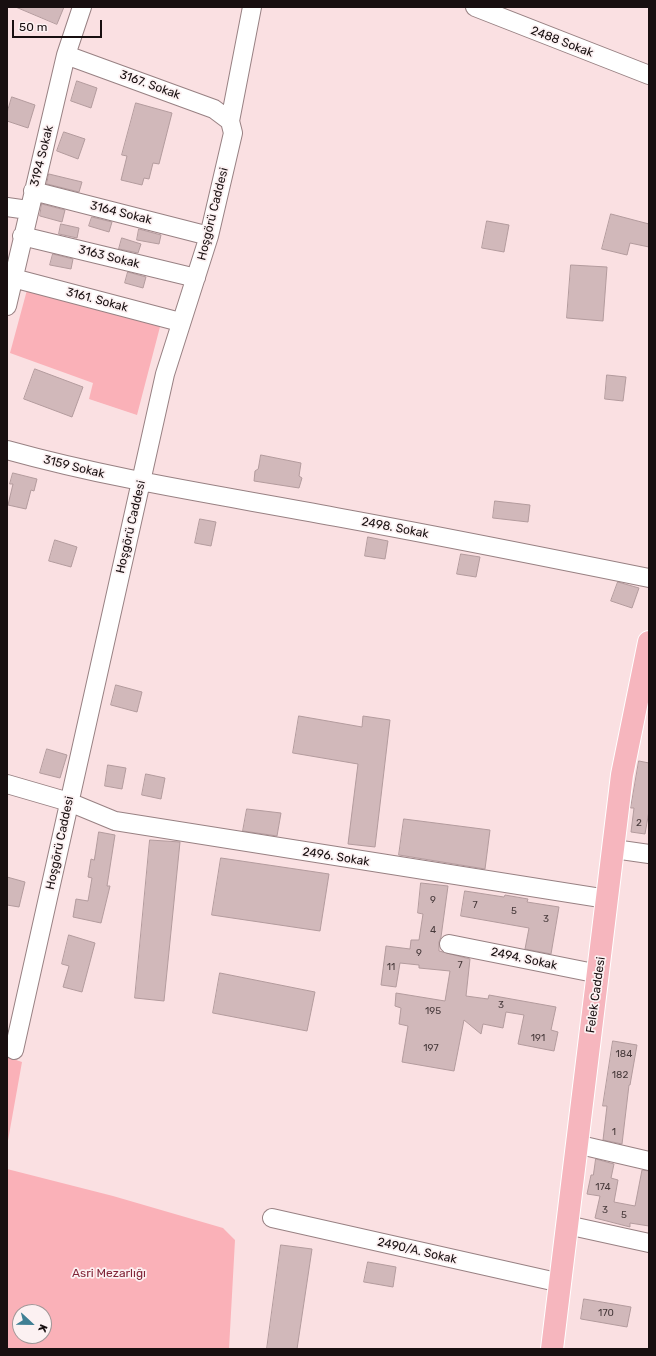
<!DOCTYPE html>
<meta charset="utf-8">
<style>
body{margin:0}
#map{position:relative;width:656px;height:1356px;overflow:hidden;background:#fae0e2;font-family:Rubik,sans-serif}
canvas{display:block}
.frame{position:absolute;inset:0;border:8px solid #180f10;pointer-events:none}
.north{position:absolute;left:12px;top:1304px;width:40px;height:40px;box-sizing:border-box;background:#fcf1f2;border:1px solid #a19798;border-radius:50%;rotate:112deg;font-size:11px;font-weight:700;line-height:16px;text-align:center;color:#180f10}
.north::after{content:'';display:block;margin:auto;width:14px;height:18px;background:#407f94;clip-path:polygon(50% 0,100% 100%,50% 72%,0 100%)}
.scale{position:absolute;left:12px;top:20px;width:90px;height:18px;box-sizing:border-box;border:2px solid #180f10;border-top:0;padding-left:5px;font-size:12px;line-height:14px;white-space:nowrap;color:#180f10;-webkit-text-stroke:3px #fcf1f2;paint-order:stroke}
</style>
<div id="map">
<canvas width="656" height="1356"></canvas>
<div class="frame"></div>
<div class="north">K</div>
<div class="scale">50 m</div>
</div>
<script>
const ctx = document.querySelector('canvas').getContext('2d');
ctx.lineJoin = 'round';
function fillPath(path, color) {
  ctx.fillStyle = color;
  ctx.fill(path, 'evenodd');
}
function strokePath(path, color, width, dash) {
  ctx.strokeStyle = color;
  ctx.lineWidth = width;
  ctx.lineCap = dash ? 'butt' : 'round';
  ctx.setLineDash(dash || []);
  ctx.stroke(path);
}
function label(font, color, halo, rows, align = 'center') {
  ctx.font = font + ' Rubik,sans-serif';
  ctx.lineWidth = 3.5;
  ctx.setLineDash([]);
  ctx.textBaseline = 'middle';
  ctx.strokeStyle = halo;
  ctx.fillStyle = color;
  for (const [text, x, y, turn = 0] of rows) {
    ctx.save();
    ctx.translate(x, y);
    ctx.rotate((+turn || 0) * Math.PI / 180);
    ctx.textAlign = isNaN(turn) ? turn : align;
    if (halo) ctx.strokeText(text, 0, 0);
    ctx.fillText(text, 0, 0);
    ctx.restore();
  }
}
fillPath(new Path2D(`
 M27,290L161,323L137,415L89,399L93,383L10,353Z
 M7,1057L22,1062L7,1146Z
 M7,1169L113,1196L223,1228L235,1240L229,1349H7ZM20,1312H44V1336H20Z`), '#fab1b8');
const building = new Path2D(`
 M16,7H64L57,24Z
 M77,81L97,88L91,108L71,101Z
 M12,97L35,105L28,128L7,121V113Z
 M136,103L172,113L159,164L153,163L149,179L144,178L142,185L121,180L127,156L122,155Z
 M64,132L85,139L78,159L57,151Z
 M49,174L82,182L79,192L47,184Z
 M42,204L65,210L62,222L40,216Z
 M611,214L649,224V247L630,243L627,255L602,249Z
 M92,217L112,222L109,232L89,226Z
 M487,221L509,225L504,252L482,248Z
 M61,224L79,228L77,238L59,234Z
 M139,229L161,235L159,244L137,240Z
 M122,238L141,244L138,253L119,249Z
 M53,254L73,259L71,269L50,265Z
 M571,265L607,267L603,321L567,318Z
 M128,272L146,277L143,288L125,283Z
 M35,369L83,387L72,417L24,399Z
 M607,375L626,377L623,401L605,399Z
 M261,455L301,463L299,476L302,478L299,488L254,481L255,471L258,469Z
 M13,473L37,479L34,491L31,490L26,509L8,505L13,484H10Z
 M495,501L530,505L528,522L493,518Z
 M200,519L216,522L211,546L195,543Z
 M368,537L388,541L385,559L365,556Z
 M55,540L77,547L71,567L49,561Z
 M461,554L480,557L476,577L457,574Z
 M618,582L639,588L632,608L611,601Z
 M116,685L142,692L137,712L111,705Z
 M299,716L362,727L363,716L390,720L375,847L348,844L358,764L293,753Z
 M47,749L67,755L60,778L40,773Z
 M639,761L649,763V811L645,834L631,832L634,808H631Z
 M108,765L126,768L122,789L105,786Z
 M146,774L165,778L161,799L142,795Z
 M247,809L281,813L277,836L243,831Z
 M404,819L490,830L485,869L399,855Z
 M99,832L115,835L107,886H110L101,923L73,917L76,899L88,901L92,878L88,877L91,859L94,860Z
 M150,840L180,842L164,1001L135,998Z
 M221,858L329,874L320,931L212,915Z
 M7,877L25,882L19,907L7,905Z
 M421,883L448,886L441,937L439,942V951L470,959L466,996L488,999L489,995L556,1007L551,1030L558,1032L554,1051L518,1044L524,1015L506,1012L503,1028L483,1024L481,1034L464,1020L454,1071L402,1062L408,1026L399,1024L401,1008L395,1006L396,993L445,1001L450,971L419,968V965L400,963L396,987L381,985L386,946L410,949L411,940H419L423,914L418,913Z
 M465,891L504,897L505,895L528,899L527,902L559,907L551,954L525,949L529,928L461,916Z
 M69,935L95,943L82,992L63,987L69,966L62,964Z
 M220,973L315,992L307,1031L213,1013Z
 M613,1041L637,1045L630,1085H629L622,1144L603,1140L607,1106H603Z
 M596,1159L614,1164L611,1178L618,1180L614,1202L635,1206L642,1170L649,1171V1226L630,1223V1227L595,1218L600,1196L587,1194L591,1175H593Z
 M281,1245L312,1249L297,1349H267Z
 M368,1262L396,1267L393,1287L364,1282Z
 M584,1299L631,1307L627,1327L581,1319Z`);
fillPath(building, '#d1b8ba');
strokePath(building, '#b39b9d', 1);
const minor = new Path2D(`
 M475,7L649,75
 M66,55L214,109L230,121
 M33,191L209,236
 M7,207L28,210
 M22,236L196,278
 M13,278L180,322
 M7,306L66,55L82,7
 M7,450C115,480 225,496 336,517C440,536 545,557 649,578
 M7,784L69,802L115,821L607,899
 M614,849L649,854
 M449,944L599,974
 M14,1050L165,374L209,236L233,133L230,121L252,7
 M576,1144L649,1161
 M272,1218L561,1283
 M567,1225L649,1243`);
const major = new Path2D(`
 M552,1349L622,775L649,642`);
strokePath(minor, '#988183', 20);
strokePath(major, '#fff', 24);
strokePath(minor, '#fff', 18);
strokePath(major, '#f6b6be', 22);
label('10px', '#46393a', null, [
 ["2",639,823],
 ["9",433,900],
 ["7",475,905],
 ["5",514,911],
 ["3",546,919],
 ["4",433,930],
 ["9",419,953],
 ["7",460,965],
 ["11",391,967],
 ["3",501,1005],
 ["195",433,1011],
 ["191",538,1038],
 ["197",431,1048],
 ["184",624,1054],
 ["182",620,1075],
 ["1",614,1132],
 ["174",603,1187],
 ["3",605,1210],
 ["5",624,1215],
 ["170",606,1313]
]);
label('12px', '#180f10', '#fcf1f2', [
 ["2488 Sokak",562,42,21],
 ["3167. Sokak",150,85,20],
 ["3194 Sokak",42,156,-76],
 ["3164 Sokak",121,213,14],
 ["Hoşgörü Caddesi",213,214,-76],
 ["3163 Sokak",109,257,14],
 ["3161. Sokak",97,300,15],
 ["3159 Sokak",74,467,14],
 ["Hoşgörü Caddesi",131,527,-77],
 ["2498. Sokak",395,528,11],
 ["Hoşgörü Caddesi",60,843,-78],
 ["2496. Sokak",336,857,9],
 ["2494. Sokak",524,959,12],
 ["Felek Caddesi",596,995,-82],
 ["2490/A. Sokak",417,1251,13]
]);
label('12px', '#812437', '#fcf1f2', [
 ["Asri Mezarlığı",109,1274]
]);
</script>
